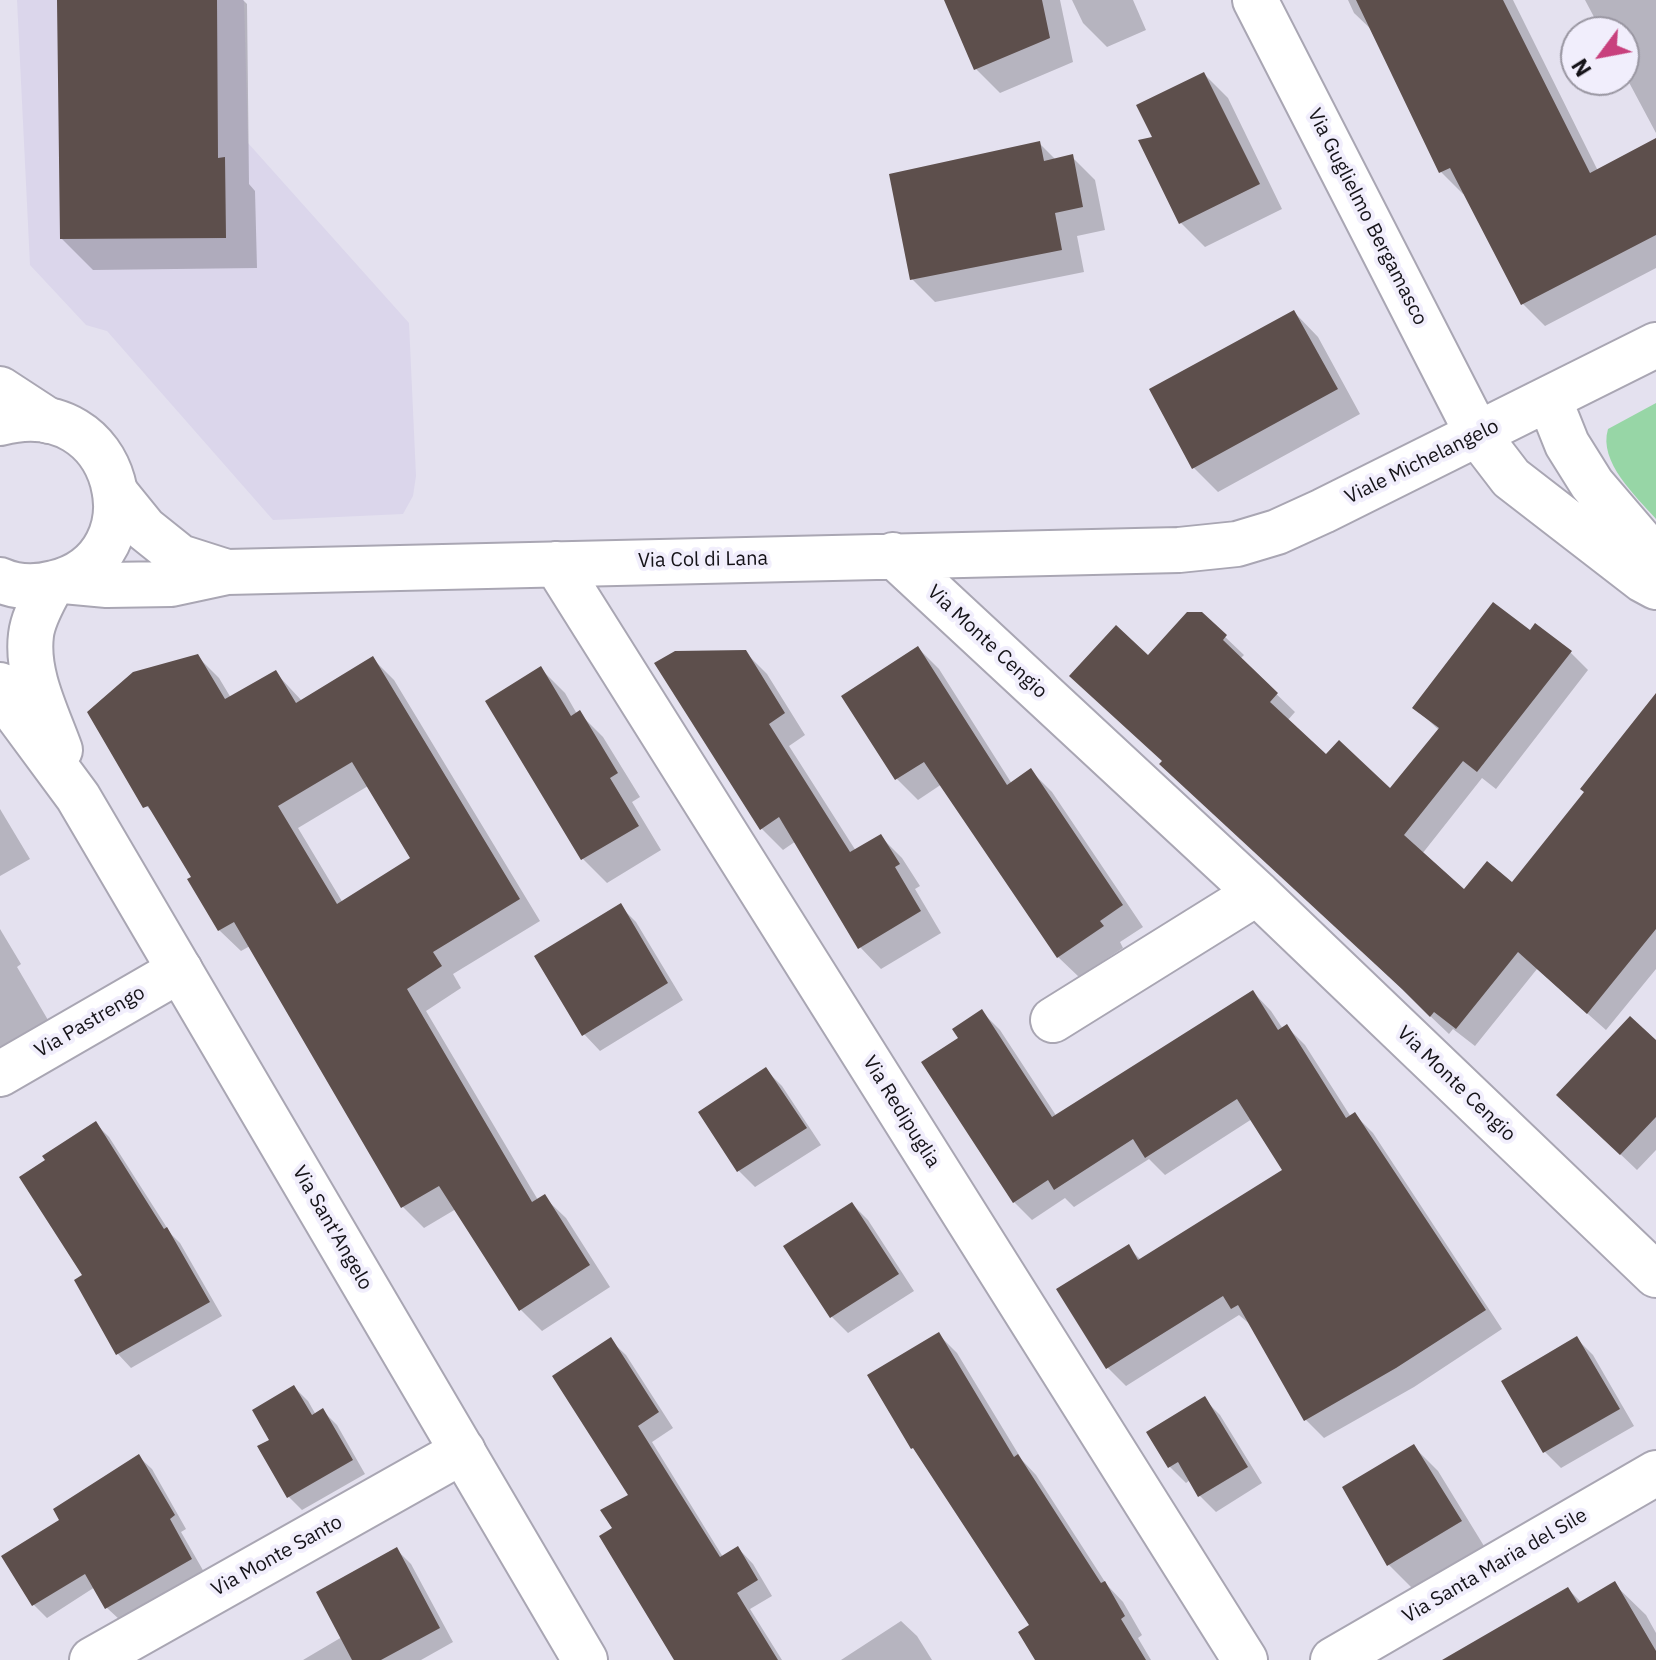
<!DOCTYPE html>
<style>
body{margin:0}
#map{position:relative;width:1656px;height:1660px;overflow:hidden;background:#e4e1ef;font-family:"IBM Plex Sans",sans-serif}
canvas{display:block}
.north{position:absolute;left:1560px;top:16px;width:80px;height:80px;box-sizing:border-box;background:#f1eefc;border:2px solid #9996a1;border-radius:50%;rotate:238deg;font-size:22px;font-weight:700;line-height:32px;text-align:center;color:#151318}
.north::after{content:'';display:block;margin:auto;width:28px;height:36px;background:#c8407d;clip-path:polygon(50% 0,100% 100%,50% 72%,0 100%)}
</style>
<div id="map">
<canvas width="1656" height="1660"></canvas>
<div class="north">N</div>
</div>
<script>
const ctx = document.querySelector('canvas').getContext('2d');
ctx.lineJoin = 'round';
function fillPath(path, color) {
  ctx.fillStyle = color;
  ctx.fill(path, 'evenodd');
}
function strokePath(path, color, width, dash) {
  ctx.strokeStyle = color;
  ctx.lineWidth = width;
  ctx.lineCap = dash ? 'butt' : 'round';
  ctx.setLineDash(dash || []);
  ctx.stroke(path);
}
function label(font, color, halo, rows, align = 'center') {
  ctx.font = font + ' "IBM Plex Sans",sans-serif';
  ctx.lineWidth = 8;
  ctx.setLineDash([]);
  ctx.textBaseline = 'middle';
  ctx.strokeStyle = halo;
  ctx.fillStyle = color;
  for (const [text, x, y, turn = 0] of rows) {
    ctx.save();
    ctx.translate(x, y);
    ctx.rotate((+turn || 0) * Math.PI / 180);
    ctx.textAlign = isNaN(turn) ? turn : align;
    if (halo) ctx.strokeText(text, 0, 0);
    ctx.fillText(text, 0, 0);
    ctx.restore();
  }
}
fillPath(new Path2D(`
 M17,0H244L248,143L409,323L416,476L413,496L403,514L273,520L107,331L86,325L30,265Z`), '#dbd6eb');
fillPath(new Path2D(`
 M1656,403V519C1636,496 1598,462 1608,429Z`), '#97d6a6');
fillPath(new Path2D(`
 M59,0H243L247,4L249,184L255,191L257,268L93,270L62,239Z
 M946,0H1060L1073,62L1000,93L976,69Z
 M1072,0H1133L1146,30L1107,47L1083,23Z
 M1348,0H1513L1598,171L1656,140V268L1545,326L1523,304L1466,192L1463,194L1441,172L1374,32L1354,13Z
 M1585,0H1656V133L1624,73V32H1602Z
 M1204,74L1228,98L1282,209L1205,247L1181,223L1155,139Z
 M1039,143L1056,160L1072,157L1095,180L1105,230L1077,236L1084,272L935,302L912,279Z
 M1294,312L1318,337L1360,414L1218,492L1194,468Z
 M1201,614L1244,655L1240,659L1295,712L1287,721L1326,757L1390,791L1440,731L1414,707L1530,633L1570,652L1588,670L1496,789L1482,778L1422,854L1465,892L1513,885L1656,721V969L1606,1030L1537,969L1475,1046L1453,1029L1449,1034L1164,762L1148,658Z
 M918,648L939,669L1012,784L1031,771L1052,792L1143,927L1120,942L1123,948L1079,977L1058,957L942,784L918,800L897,779Z
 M745,652L767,674L805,735L789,746L856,851L880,836L902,858L920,886L915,889L941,933L881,969L860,947L796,841L783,850L761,828Z
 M197,656L219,678L231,698L276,673L302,701L372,658L394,680L540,921L453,974L461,988L426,1011L538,1200L544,1197L566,1218L610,1287L542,1331L520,1309L456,1209L424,1228L403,1207L250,946L241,951L219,930L194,878L155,815L142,801ZM368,786L412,859L343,903L298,828Z
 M541,669L565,693L577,714L579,713L603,737L640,797L632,802L661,850L607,883L583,859Z
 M0,809L30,859L0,876Z
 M620,906L636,922L683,1000L600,1051L584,1034Z
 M0,929L21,964L17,967L48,1020L0,1049Z
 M1253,992L1271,1011L1283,1029L1287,1027L1305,1045L1351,1117L1355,1115L1373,1133L1502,1329L1414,1387L1324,1438L1306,1420L1252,1326L1239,1315L1126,1386L1107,1367L1128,1247L1141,1260L1284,1170L1252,1119L1165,1175L1149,1159L1074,1207L1065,1198L1032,1220L1014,1202L960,1039L982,1012L1000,1030L1057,1117Z
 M1656,1043V1150L1637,1170L1575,1111Z
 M766,1070L782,1086L821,1145L755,1187L739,1171Z
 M96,1124L109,1137L171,1234L180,1243L222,1316L131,1368L118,1354L77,1281L85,1276Z
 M852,1204L868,1220L914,1291L848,1333L832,1317L786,1247Z
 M939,1335L957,1353L1022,1460L1036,1475L1107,1585L1123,1602L1142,1635L1138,1638L1151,1660H1037L1032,1626Z
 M1577,1339L1593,1355L1634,1426L1561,1468L1545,1452L1503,1382Z
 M610,1340L626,1355L673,1428L652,1442L723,1557L738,1548L753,1564L772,1596L750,1609L782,1660H683L615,1528L631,1496Z
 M294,1387L308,1401L316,1415L323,1411L337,1425L365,1474L302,1510L288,1496L271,1441Z
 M1204,1399L1220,1415L1262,1483L1216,1512L1200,1496L1190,1480L1186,1483L1170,1467L1148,1433Z
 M1414,1447L1438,1471L1484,1546L1413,1589L1389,1565Z
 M139,1457L152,1469L186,1529L181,1532L204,1572L120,1620L107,1608L95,1587L47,1618L34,1605L4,1556L62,1520Z
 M397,1550L411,1564L453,1642L421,1660H303L342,1637Z
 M1614,1584L1646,1615L1656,1633V1660H1469L1568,1589L1582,1603Z
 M901,1621L917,1636L932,1660H841Z`), '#0003');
fillPath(new Path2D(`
 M57,0H217L218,158L225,157L226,238L60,239Z
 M944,0H1042L1050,38L974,70Z
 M1356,0H1503L1590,173L1656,138V235L1521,305L1450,168L1439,173Z
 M1204,72L1260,184L1179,224L1138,140L1152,137L1136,105Z
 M1040,141L1044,161L1073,154L1083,207L1055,213L1062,250L910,280L889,174Z
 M1294,310L1338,389L1192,469L1149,389Z
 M1493,602L1530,630L1535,623L1572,651L1477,772L1463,761L1404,835L1464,889L1487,861L1512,882L1584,792L1580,789L1656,693V929L1587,1014L1518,952L1456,1029L1434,1012L1430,1017L1402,989L1159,764L1162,761L1069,676L1116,625L1148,655L1187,612H1202L1227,635L1223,640L1278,693L1270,702L1326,754L1339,740L1390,788L1439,728L1412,708Z
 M918,646L1007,785L1031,768L1123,905L1100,921L1104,926L1057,958L924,762L895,780L841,696Z
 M746,650L785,713L769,724L850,852L881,834L900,864L895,867L921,911L858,949L779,817L760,830L654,663L675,651Z
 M198,654L225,699L276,670L296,703L373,656L520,899L433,952L442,966L407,989L532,1202L545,1194L590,1265L519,1311L439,1186L401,1208L234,922L218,931L187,879L191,877L148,806L143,808L87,712L133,672ZM352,762L410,858L337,904L278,806Z
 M541,666L571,716L580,710L618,773L610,778L639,826L581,860L485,701Z
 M621,903L668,983L582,1036L534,956Z
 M1253,990L1278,1030L1287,1024L1346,1118L1355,1112L1486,1310L1396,1368L1304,1421L1238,1305L1231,1309L1223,1296L1106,1369L1056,1289L1129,1244L1138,1260L1282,1170L1237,1099L1145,1158L1133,1139L1054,1190L1048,1180L1013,1203L921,1062L958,1038L952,1029L982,1009L1052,1117Z
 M1630,1016L1656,1040V1117L1620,1155L1556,1095Z
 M766,1067L807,1128L737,1172L698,1112Z
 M96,1121L164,1229L167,1227L210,1302L116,1355L74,1280L82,1275L19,1177L45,1160L42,1156Z
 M852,1202L899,1274L830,1318L783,1246Z
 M939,1332L1014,1457L1018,1454L1101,1583L1105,1581L1125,1616L1121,1619L1146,1660H1035L1018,1632L1029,1625L913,1448L911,1449L867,1375Z
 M1577,1336L1620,1409L1543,1453L1501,1381Z
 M611,1337L659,1412L638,1426L720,1557L738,1546L758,1580L737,1593L778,1660H674L599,1536L612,1528L600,1510L628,1495L552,1376Z
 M294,1385L312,1415L323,1408L353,1460L287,1498L257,1446L269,1440L252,1410Z
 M1205,1396L1248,1467L1198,1497L1178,1462L1168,1468L1146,1432Z
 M1414,1444L1462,1521L1387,1566L1342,1487Z
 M139,1454L175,1515L170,1519L192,1559L105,1609L85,1574L32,1606L1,1556L59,1520L53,1509Z
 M397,1547L440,1628L381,1660H352L316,1592Z
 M1615,1581L1656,1651V1660H1442L1568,1587L1578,1603Z`), '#5d4f4c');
const street = new Path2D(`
 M1255,0L1478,435L1511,478L1643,580L1656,587
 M0,389L49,421
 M1549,399L1567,444L1592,484L1656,559
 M115,492L145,529L180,557L227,572
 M893,555L1257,893L1656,1275
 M556,564L1245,1660
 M64,581L107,585L171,584L227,572L1179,550L1237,544L1277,532L1323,511L1656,345
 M1053,1020L1257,893
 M0,1074L180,970
 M92,1660L463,1451
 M1333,1660L1656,1473`);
const secondary = new Path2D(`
 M0,423C122,390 160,558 54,583C35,588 18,588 0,580
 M52,584C44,600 33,617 31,635C26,674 47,714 60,750
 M0,685L13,709L78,797L585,1660`);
strokePath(street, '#a9a6b3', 48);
strokePath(secondary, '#a9a6b3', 48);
strokePath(street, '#fff', 44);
strokePath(secondary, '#fff', 44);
label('20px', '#151318', '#f1eefc', [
 ["Via Guglielmo Bergamasco",1367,217,63],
 ["Viale Michelangelo",1422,462,-26],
 ["Via Col di Lana",703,560,-1],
 ["Via Monte Cengio",987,642,43],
 ["Via Pastrengo",90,1022,-30],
 ["Via Monte Cengio",1456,1084,44],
 ["Via Redipuglia",901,1112,58],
 ["Via Sant'Angelo",332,1228,60],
 ["Via Monte Santo",277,1556,-29],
 ["Via Santa Maria del Sile",1495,1566,-30]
]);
</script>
